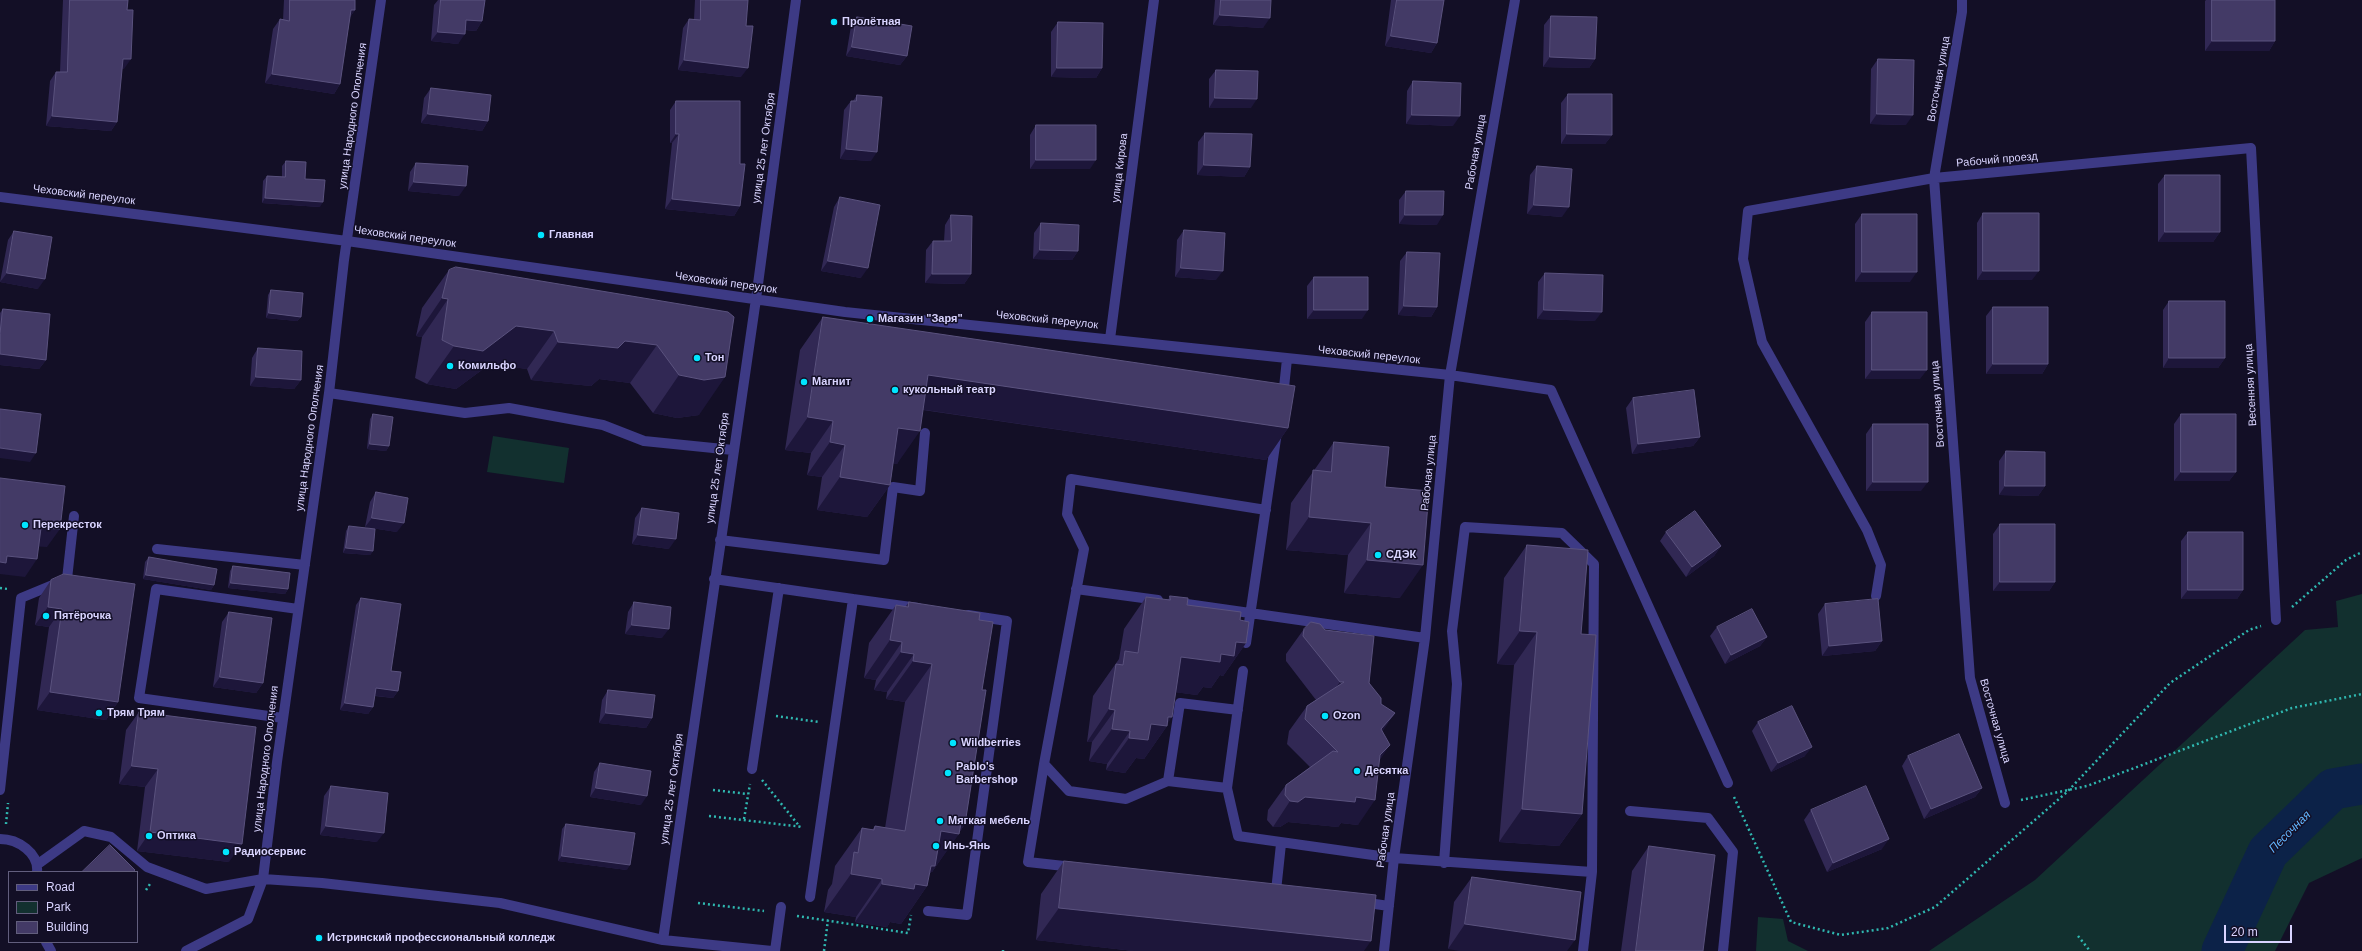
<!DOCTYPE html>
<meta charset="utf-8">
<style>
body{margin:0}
#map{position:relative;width:2362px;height:951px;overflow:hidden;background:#130f26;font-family:Arial,sans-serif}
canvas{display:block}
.legend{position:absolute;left:8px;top:871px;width:130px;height:72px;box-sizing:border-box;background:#130f26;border:1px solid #625e7d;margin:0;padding:5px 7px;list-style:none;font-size:12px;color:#d9d4ff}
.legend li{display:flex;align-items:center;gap:8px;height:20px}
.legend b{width:20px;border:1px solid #625e7d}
.scale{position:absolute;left:2224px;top:925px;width:68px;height:18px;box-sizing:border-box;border:2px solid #d9d4ff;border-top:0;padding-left:5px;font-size:12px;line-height:14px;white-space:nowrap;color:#d9d4ff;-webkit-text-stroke:3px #130f26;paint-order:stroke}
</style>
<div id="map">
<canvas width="2362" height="951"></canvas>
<ul class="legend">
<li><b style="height:5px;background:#3d3a85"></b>Road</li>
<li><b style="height:11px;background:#12302f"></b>Park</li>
<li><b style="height:11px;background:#433a66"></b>Building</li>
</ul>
<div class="scale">20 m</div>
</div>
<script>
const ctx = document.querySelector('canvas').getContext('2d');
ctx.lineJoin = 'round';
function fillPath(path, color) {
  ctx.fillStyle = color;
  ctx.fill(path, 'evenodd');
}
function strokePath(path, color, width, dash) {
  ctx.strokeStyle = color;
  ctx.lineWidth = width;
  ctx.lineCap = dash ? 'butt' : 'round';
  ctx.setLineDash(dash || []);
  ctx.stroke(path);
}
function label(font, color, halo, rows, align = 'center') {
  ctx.font = font + ' Arial,sans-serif';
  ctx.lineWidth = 3;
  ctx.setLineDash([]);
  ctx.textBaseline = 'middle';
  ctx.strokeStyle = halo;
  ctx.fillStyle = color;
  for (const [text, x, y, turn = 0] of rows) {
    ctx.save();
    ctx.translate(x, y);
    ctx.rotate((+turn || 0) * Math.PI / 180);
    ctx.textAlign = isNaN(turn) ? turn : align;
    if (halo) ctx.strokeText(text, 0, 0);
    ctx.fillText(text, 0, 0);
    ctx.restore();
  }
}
fillPath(new Path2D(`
 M493,436L569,448L564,483L487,472Z
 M2362,594V858L2309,883L2275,951H1929L2035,880L2305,630L2338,627L2336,601Z
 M1758,917L1783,919L1788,941L1808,951H1756Z`), '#12302f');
strokePath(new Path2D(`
 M2222,951L2268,852L2333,789L2362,784`), '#0c2248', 41);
strokePath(new Path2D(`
 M0,588L8,589
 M2292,607L2346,560L2362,552
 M776,716L819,722
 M762,780L800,827
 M713,790L748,794
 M1734,797L1791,922L1841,935L1888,928L1935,907L2067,792L2170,683L2249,630L2261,626
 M2021,800L2087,786L2292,708L2362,694
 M709,816L803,827
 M744,819L750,784
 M6,824L8,803
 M146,890L150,884
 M698,903L764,911
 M797,916L908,933L911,915
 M2078,936L2090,951
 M1003,950V951
 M824,951L828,920`), '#2fb8b0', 2.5, [2, 3]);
strokePath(new Path2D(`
 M1962,0V12L1934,178L1970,678L2005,803
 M0,197L347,241L845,312L1450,375L1551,390L1728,783
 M1110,339L1154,0
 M329,393L465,413L509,408L603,425L644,441L733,450
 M1283,397L1287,359
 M720,540L884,560L893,487L920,491L925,433
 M157,549L305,565
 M714,579L853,599L810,897
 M1076,589L1158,600
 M1876,596L1881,565L1867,530L1762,342L1743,259L1748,211L1934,178L2251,148L2276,620
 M853,599L918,608
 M1173,602L1425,638
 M1246,643L1277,432
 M283,718L139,698L156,589L298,609
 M1044,764L1069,791L1126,799L1168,781L1227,788L1238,836L1394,858L1592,872
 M752,769L779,588
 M1168,781L1180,703L1238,710
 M1227,788L1243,671
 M0,790L21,598L67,579L74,516
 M1630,811L1708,818L1733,852L1723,951
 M0,839C18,839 39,853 37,872
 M1444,863L1457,684L1452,631L1465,527L1562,533L1594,564L1592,872L1583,951
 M38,864L84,831L111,837L147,867L206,889L263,879L322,883L500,903L663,940L772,951
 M1073,867L1028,862L1044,764L1084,549L1067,514L1071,479L1266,510
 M1276,891L1281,844
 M1361,902L1389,906
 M928,911L967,915L1007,621L968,615
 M663,940L756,299L796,0
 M46,942L51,951
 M186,951L248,919L263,879L277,762L329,393L344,260L381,0
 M775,951L781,907
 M1384,951L1394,858L1425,638L1450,375L1515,0`), '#3d3a85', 10);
fillPath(new Path2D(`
 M63,0H128L127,10L124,69H122L117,122L111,131L46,126L50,81L56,72H60Z
 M284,0H355V10L350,17L340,84L334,94L265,83L273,29L280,19L283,20Z
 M438,0H485L482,21L476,31L465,30L458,44L431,41L434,5Z
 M695,0H748L741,77L678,70L683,28L689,19H694Z
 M1215,0H1271L1263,28L1213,25Z
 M1391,0H1444L1437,43L1431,53L1385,46Z
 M2206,0H2275V41L2269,51H2205V1Z
 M1551,16L1595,59L1589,68L1543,67L1544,25Z
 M857,17L907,56L900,65L846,56L851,26Z
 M1058,22L1102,68L1096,78L1051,77V32Z
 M1878,59L1906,125L1870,124L1871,69Z
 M1216,70L1251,108H1209V79Z
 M1413,81L1453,126L1406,124L1407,91Z
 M431,88L488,121L482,131L421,123L424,98Z
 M1568,94L1612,135L1605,144H1561V103Z
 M857,95L871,161L840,159L844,110L851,101H853Z
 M676,101L740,164V206L734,216L665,209L672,143H670V110Z
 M1036,125L1090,169H1030V135Z
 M1205,133L1250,167L1244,177L1197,175L1198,142Z
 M286,161L305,179L320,207L262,203L263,181L267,176L282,177V166Z
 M416,163L459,196L408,191L410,172Z
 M1537,166L1562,217L1527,214L1530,175Z
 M2165,175L2220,232L2213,242H2158V184Z
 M1406,191L1437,225L1399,224V200Z
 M840,197L861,278L821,271L834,207Z
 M1983,213L2032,280H1977V223Z
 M1862,214L1910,282H1855V224Z
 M951,215L971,274L964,284L925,283L926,250L933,241H944L945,225Z
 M1041,223L1078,251L1072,260L1033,259L1034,233Z
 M1184,230L1216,280L1175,277L1177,240Z
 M14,231L38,289L0,282L8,240Z
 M1407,252L1437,307L1431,317L1398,315L1400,261Z
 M449,270L728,312L699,415L677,418L653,413L630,383L599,379L591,386L531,380L527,369L490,364L456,389L427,384L415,378L422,337L416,336L422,308Z
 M1545,273L1595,321L1537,319L1538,282Z
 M1314,277L1362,319H1307V286Z
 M271,290L301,317L297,321L266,318L268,295Z
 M2169,301L2225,358L2218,368H2163V310Z
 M1993,307L2048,364L2042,374H1986V316Z
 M3,309L46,360L39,369L0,365V313Z
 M1872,312L1920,379H1865V322Z
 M823,317L1288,428L1266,460L923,410L897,464L893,463L890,485L867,517L817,510L822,477L807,475L811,453L785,450L800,350Z
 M258,348L301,380L294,389L250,386L252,358Z
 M1633,398L1700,437L1693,446L1632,454L1626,408Z
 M373,414L389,446L386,451L367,449L370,419Z
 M2181,414L2236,472L2229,481H2174V424Z
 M1873,424L1921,491H1866V434Z
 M1334,442L1385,487L1400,598L1344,593L1348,555L1286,550L1291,503Z
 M2006,451L2045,486L2038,496L1999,495V461Z
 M376,492L397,532L365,527L370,502Z
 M642,508L669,549L632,544L635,518Z
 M2000,524L2055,582L2049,591H1993V534Z
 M349,526L373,551L370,555L343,553L346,531Z
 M1666,532L1721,546L1714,556L1686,577L1660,541Z
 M2188,532L2243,590L2237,599H2181V541Z
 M1527,545L1581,634L1582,814L1559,846L1499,842L1514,665L1497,664L1504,578Z
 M149,557L214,585L211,590L143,579L145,562Z
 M233,566L288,589L285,594L228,588L230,571Z
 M51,580L118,702L106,720L37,710L49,627L35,625L39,598Z
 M1170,596L1187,605L1240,620L1246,643L1223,676L1220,675L1211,688L1203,687L1197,695L1175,692L1167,726L1144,759L1136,758L1125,773L1106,770L1107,764L1089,761L1092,742H1087L1093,696L1119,659L1124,629L1146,597L1168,600Z
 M361,598L391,671L398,691L393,698L375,696L373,707L368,714L340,710L356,605Z
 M634,602L662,638L625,634L628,612Z
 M909,602L979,620L982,690L965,824L932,872H931L929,875L927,886L901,924L890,922L887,927L855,922L856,917L824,912L828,890L832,884L835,866L862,828L872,830L875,826L885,828L905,702L886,699L887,692L874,690L876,680L864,678L869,643L896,605L905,607Z
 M1825,604L1882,641L1875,651L1822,656L1818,614Z
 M229,612L263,683L256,693L213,687L222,622Z
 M1717,627L1767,637L1760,646L1725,664L1710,636Z
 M1304,629L1369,683L1381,704L1395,713L1382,731L1380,760L1358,825L1341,823L1338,827L1288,822L1280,827H1273L1267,820L1268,810L1286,785L1310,767L1287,744L1289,731L1307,706L1316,700L1286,661V654Z
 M608,690L652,718L646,728L599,723L602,700Z
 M139,712L229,862L137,851L145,787L119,784L126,730Z
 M1758,722L1805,756L1771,772L1752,731Z
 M1908,756L1982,788L1975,797L1924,819L1902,766Z
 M600,763L641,805L590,797L594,772Z
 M331,786L377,842L320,835L324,796Z
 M1811,810L1882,849L1827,872L1804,820Z
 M566,824L627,870L558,861L562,829Z
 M1649,846L1703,951H1621L1632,871Z
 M1064,861L1364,951H1134L1036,940L1041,894Z
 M1472,877L1581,892L1448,949L1454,902Z`), '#312854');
fillPath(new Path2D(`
 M351,10H355L348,20Z
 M1220,15L1270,18L1263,28L1213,25Z
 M466,20L482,21L476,31L460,29Z
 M438,32L465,34L458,44L431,41Z
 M1391,36L1437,43L1431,53L1385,46Z
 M2212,41H2275L2269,51H2205Z
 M852,47L907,56L900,65L846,56Z
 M1550,57L1595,59L1589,68L1543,67Z
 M123,59H131L124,69H116Z
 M684,60L748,68L741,77L678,70Z
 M1057,68H1102L1096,78L1051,77Z
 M272,74L340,84L334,94L265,83Z
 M1215,98L1257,99L1251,108H1209Z
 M428,114L488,121L482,131L421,123Z
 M1877,114L1913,115L1906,125L1870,124Z
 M1412,115L1460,116L1453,126L1406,124Z
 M52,116L117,122L111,131L46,126Z
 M676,134H679L672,143H670Z
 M1567,134L1612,135L1605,144H1561Z
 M846,149L877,152L871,161L840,159Z
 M1036,160H1096L1090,169H1030Z
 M1204,165L1250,167L1244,177L1197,175Z
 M414,182L466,186L459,196L408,191Z
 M265,198L323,202L320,207L262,203Z
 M672,199L740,206L734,216L665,209Z
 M1534,205L1569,207L1562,217L1527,214Z
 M1405,215H1443L1437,225L1399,224Z
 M2165,232H2220L2213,242H2158Z
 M1040,250L1078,251L1072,260L1033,259Z
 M828,261L868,268L861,278L821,271Z
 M1181,268L1223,271L1216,280L1175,277Z
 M1983,271H2039L2032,280H1977Z
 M1862,272H1917L1910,282H1855Z
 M7,273L45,279L38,289L0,282Z
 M932,274H971L964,284L925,283Z
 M442,298L448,299L422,337L416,336Z
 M1404,306L1437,307L1431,317L1398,315Z
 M1314,310H1368L1362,319H1307Z
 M1544,310L1602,312L1595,321L1537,319Z
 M269,313L301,317L297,321L266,318Z
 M516,326L554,331L527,369L490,364L456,389L427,384L454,346Z
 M625,341L657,345L630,383L599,379L591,386L531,380L558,342Z
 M0,354L46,360L39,369L0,365Z
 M2169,358H2225L2218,368H2163Z
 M1993,364H2048L2042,374H1986Z
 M1872,370H1927L1920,379H1865Z
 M679,375L725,377L699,415L677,418L653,413Z
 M928,375L1288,428L1266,460L905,407Z
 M256,377L301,380L294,389L250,386Z
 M808,417L833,421L811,453L785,450Z
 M898,428L920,431L897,464L876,461Z
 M1700,437L1693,446L1632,454L1638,444Z
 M830,442L845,445L822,477L807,475Z
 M370,444L389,446L386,451L367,449Z
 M0,448L36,453L30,462L0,458Z
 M2181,472H2236L2229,481H2174Z
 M840,477L890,485L867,517L817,510Z
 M1873,482H1928L1921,491H1866Z
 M2005,486H2045L2038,496L1999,495Z
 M1309,517L1371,523L1348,555L1286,550Z
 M372,518L404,523L397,532L365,527Z
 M41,528L60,529L47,547L29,546Z
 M638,535L676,539L669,549L632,544Z
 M1721,546L1714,556L1686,577L1692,567Z
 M346,548L373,551L370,555L343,553Z
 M7,556L37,559L25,577L0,574V562Z
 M1367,560L1423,565L1400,598L1344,593Z
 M146,575L214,585L211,590L143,579Z
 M2000,582H2055L2049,591H1993Z
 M231,583L288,589L285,594L228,588Z
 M2188,590H2243L2237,599H2181Z
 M48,607L62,609L49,627L35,625Z
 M632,625L669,629L662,638L625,634Z
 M1520,631L1537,632L1514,665L1497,664Z
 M1767,637L1760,646L1725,664L1731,655Z
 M890,640L902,642L876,680L864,678Z
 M1882,641L1875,651L1822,656L1829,646Z
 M1236,642L1246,643L1223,676L1220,675L1211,688L1203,687L1197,695L1158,690L1181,657L1221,654Z
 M901,652L914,654L887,692L874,690Z
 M913,661L932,664L905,702L886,699Z
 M220,677L263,683L256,693L213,687Z
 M1340,682H1344L1322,707Z
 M376,688L398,691L393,698L371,695Z
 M50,692L118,702L106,720L37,710Z
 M345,703L373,707L368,714L340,710Z
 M1109,709L1115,710L1092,742H1087Z
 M606,713L652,718L646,728L599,723Z
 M1395,713L1378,738L1381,729Z
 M1168,717H1172L1166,726H1167L1144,759L1136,758L1125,773L1106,770L1129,738L1151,724Z
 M1112,729L1130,731L1107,764L1089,761Z
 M1390,745L1373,770L1380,755Z
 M1812,747L1805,756L1771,772L1778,763Z
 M132,766L158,769L145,787L119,784Z
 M596,788L647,796L641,805L590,797Z
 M1982,788L1975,797L1924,819L1931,809Z
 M1305,797H1356L1375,800L1358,825L1341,823L1338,827L1288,822L1280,827H1273L1290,801Z
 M1522,809L1582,814L1559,846L1499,842Z
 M961,823L965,824L958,834H959L932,872H931L922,885L927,886L901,924L890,922L887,927L855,922L882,884L941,831Z
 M326,826L384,833L377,842L320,835Z
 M150,832L242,844L229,862L137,851Z
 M1889,839L1882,849L1827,872L1833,863Z
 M562,856L630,865L627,870L558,861Z
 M851,874L882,879L856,917L824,912Z
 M1059,908L1371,941L1364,951H1134L1036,940Z
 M1465,924L1575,940L1567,951H1459L1448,949Z`), '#1d163a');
const building = new Path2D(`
 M70,0H128L127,10H133L131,59H123L117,122L52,116L56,72H67Z
 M290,0H355V10H351L340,84L272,74L280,19L289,21Z
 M441,0H485L482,21L466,20L465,34L438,32Z
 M701,0H748L746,26H753L748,68L684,60L689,19L700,20Z
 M1221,0H1271L1270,18L1220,15Z
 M1397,0H1444L1437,43L1391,36Z
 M2212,0H2275V41H2212Z
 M1551,16L1597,17L1595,59L1550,57Z
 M857,17L912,26L907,56L852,47Z
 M1058,22L1103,23L1102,68H1057Z
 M1878,59L1914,60L1913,115L1877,114Z
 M1216,70L1258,71L1257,99L1215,98Z
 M1413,81L1461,83L1460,116L1412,115Z
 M431,88L491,95L488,121L428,114Z
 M1568,94H1612V135L1567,134Z
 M857,95L882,97L877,152L846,149L851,101H856Z
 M676,101H740V164H745L740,206L672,199L679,134H676Z
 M1036,125H1096V160H1036Z
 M1205,133L1252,134L1250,167L1204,165Z
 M286,161L306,162L305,179L325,180L323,202L265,198L267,176L285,177Z
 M416,163L468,166L466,186L414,182Z
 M1537,166L1572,169L1569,207L1534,205Z
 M2165,175H2220V232H2165Z
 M1406,191H1444L1443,215H1405Z
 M840,197L880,205L868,268L828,261Z
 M1983,213H2039V271H1983Z
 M1862,214H1917V272H1862Z
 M951,215L972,216L971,274H932L933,241H951Z
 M1041,223L1079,225L1078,251L1040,250Z
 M1184,230L1225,233L1223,271L1181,268Z
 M14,231L52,237L45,279L7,273Z
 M1407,252L1440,253L1437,307L1404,306Z
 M456,267L728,312L734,317L725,377L704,380L679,375L657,345L625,341L618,348L558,342L554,331L516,326L483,351L454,346L442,340L448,299L442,298L449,270Z
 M1545,273L1603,275L1602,312L1544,310Z
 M1314,277H1368V310H1314Z
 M271,290L303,293L301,317L269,313Z
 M2169,301H2225V358H2169Z
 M1993,307H2048V364H1993Z
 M3,309L50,314L46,360L0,354V334Z
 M1872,312H1927V370H1872Z
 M823,317L1295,386L1288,428L928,375L920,431L898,428L890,485L840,477L845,445L830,442L833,421L808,417Z
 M258,348L302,351L301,380L256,377Z
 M1694,390L1700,437L1638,444L1633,398Z
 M0,409L41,414L36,453L0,448Z
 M373,414L393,417L389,446L370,444Z
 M2181,414H2236V472H2181Z
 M1873,424H1928V482H1873Z
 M1334,442L1389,447L1385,487L1429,491L1423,565L1367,560L1371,523L1309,517L1313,470L1331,472Z
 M2006,451L2045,452V486H2005Z
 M0,478L65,486L60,529L41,528L37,559L7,556L6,563L0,562Z
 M376,492L408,498L404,523L372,518Z
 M642,508L679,513L676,539L638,535Z
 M1695,511L1721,546L1692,567L1666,532Z
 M2000,524H2055V582H2000Z
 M349,526L375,529L373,551L346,548Z
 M2188,532H2243V590H2188Z
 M1527,545L1588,550L1581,634L1596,635L1582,814L1522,809L1537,632L1520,631Z
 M149,557L217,569L214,585L146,575Z
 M233,566L290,573L288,589L231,583Z
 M64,574L135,584L118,702L50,692L62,609L48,607L51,580Z
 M1170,596L1188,598L1187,605L1241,612L1240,620L1249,622L1246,643L1236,642L1234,656L1221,654L1220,662L1181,657L1172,717H1168L1167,726L1151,724L1148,740L1129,738L1130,731L1112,729L1115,710L1109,709L1116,664L1123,665L1125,651L1138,653L1146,597L1170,600Z
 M361,598L401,604L391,671L401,672L398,691L376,688L373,707L345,703Z
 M1878,599L1882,641L1829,646L1825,604Z
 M634,602L671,607L669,629L632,625Z
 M909,602L980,613L979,620L993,622L982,690H986L965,824L961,823L959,834L941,831L935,866H931L927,886L915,884L914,889L882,884V879L851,874L854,852L858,853L862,828L874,830L875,826L905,831L932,664L913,661L914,654L901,652L902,642L890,640L896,605L908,607Z
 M1752,609L1767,637L1731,655L1717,627Z
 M229,612L272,618L263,683L220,677Z
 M1311,622L1320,624L1325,630L1374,636L1369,683L1381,698V704L1395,713L1381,729L1390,745L1380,755L1375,800L1356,797L1355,802L1305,797L1298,802L1290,801L1285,795L1286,785L1333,751L1338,752L1305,719L1307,706L1344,682H1340L1303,636L1304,629Z
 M608,690L655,695L652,718L606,713Z
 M1792,706L1812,747L1778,763L1758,722Z
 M139,712L256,727L242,844L150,832L158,769L132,766Z
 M1959,734L1982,788L1931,809L1908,756Z
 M600,763L651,771L647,796L596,788Z
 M331,786L388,793L384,833L326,826Z
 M1866,786L1889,839L1833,863L1811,810Z
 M566,824L635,833L630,865L562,856Z
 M110,845L135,870L133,872H82Z
 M1649,846L1715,855L1703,951H1636Z
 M1064,861L1376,895L1371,941L1059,908Z
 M1472,877L1581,892L1575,940L1465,924Z`);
fillPath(building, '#433a66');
strokePath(building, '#5a527e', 1);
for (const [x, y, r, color] of [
 [834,22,4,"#00e5ff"],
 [541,235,4,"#00e5ff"],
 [870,319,4,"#00e5ff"],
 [697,358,4,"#00e5ff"],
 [450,366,4,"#00e5ff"],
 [804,382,4,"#00e5ff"],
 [895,390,4,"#00e5ff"],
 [25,525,4,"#00e5ff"],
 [1378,555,4,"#00e5ff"],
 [46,616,4,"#00e5ff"],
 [99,713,4,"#00e5ff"],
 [1325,716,4,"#00e5ff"],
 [953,743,4,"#00e5ff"],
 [1357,771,4,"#00e5ff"],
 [948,773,4,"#00e5ff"],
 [940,821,4,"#00e5ff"],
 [149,836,4,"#00e5ff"],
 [936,846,4,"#00e5ff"],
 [226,852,4,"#00e5ff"],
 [319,938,4,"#00e5ff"]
]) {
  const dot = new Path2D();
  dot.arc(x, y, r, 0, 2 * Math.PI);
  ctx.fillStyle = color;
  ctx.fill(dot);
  strokePath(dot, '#130f26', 1.5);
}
label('bold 11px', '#d9d4ff', '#130f26', [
 ["Пролётная",842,22],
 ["Главная",549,235],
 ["Магазин \"Заря\"",878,319],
 ["Тон",705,358],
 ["Комильфо",458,366],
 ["Магнит",812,382],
 ["кукольный театр",903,390],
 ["Перекресток",33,525],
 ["СДЭК",1386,555],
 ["Пятёрочка",54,616],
 ["Трям Трям",107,713],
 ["Ozon",1333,716],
 ["Wildberries",961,743],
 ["Pablo's",956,767],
 ["Barbershop",956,780],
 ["Десятка",1365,771],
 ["Мягкая мебель",948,821],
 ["Оптика",157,836],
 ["Инь-Янь",944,846],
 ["Радиосервис",234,852],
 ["Истринский профессиональный колледж",327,938]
], 'left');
label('11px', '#d9d4ff', '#130f26', [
 ["Восточная улица",1939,79,-80],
 ["улица Народного Ополчения",353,116,-82],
 ["улица 25 лет Октября",764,148,-82],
 ["Рабочая улица",1476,152,-80],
 ["Рабочий проезд",1997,160,-5],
 ["улица Кирова",1120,168,-83],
 ["Чеховский переулок",84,195,7],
 ["Чеховский переулок",405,237,8],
 ["Чеховский переулок",726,283,8],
 ["Чеховский переулок",1047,320,6],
 ["Чеховский переулок",1369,355,6],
 ["Весенняя улица",2251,385,-93],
 ["Восточная улица",1938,404,-94],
 ["улица Народного Ополчения",310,438,-82],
 ["улица 25 лет Октября",718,468,-82],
 ["Рабочая улица",1429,473,-84],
 ["Восточная улица",1995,721,74],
 ["улица Народного Ополчения",266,759,-83],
 ["улица 25 лет Октября",672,789,-82],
 ["Рабочая улица",1386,830,-82]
]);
label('italic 12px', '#62b6ff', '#130f26', [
 ["Песочная",2290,832,-45]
]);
</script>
